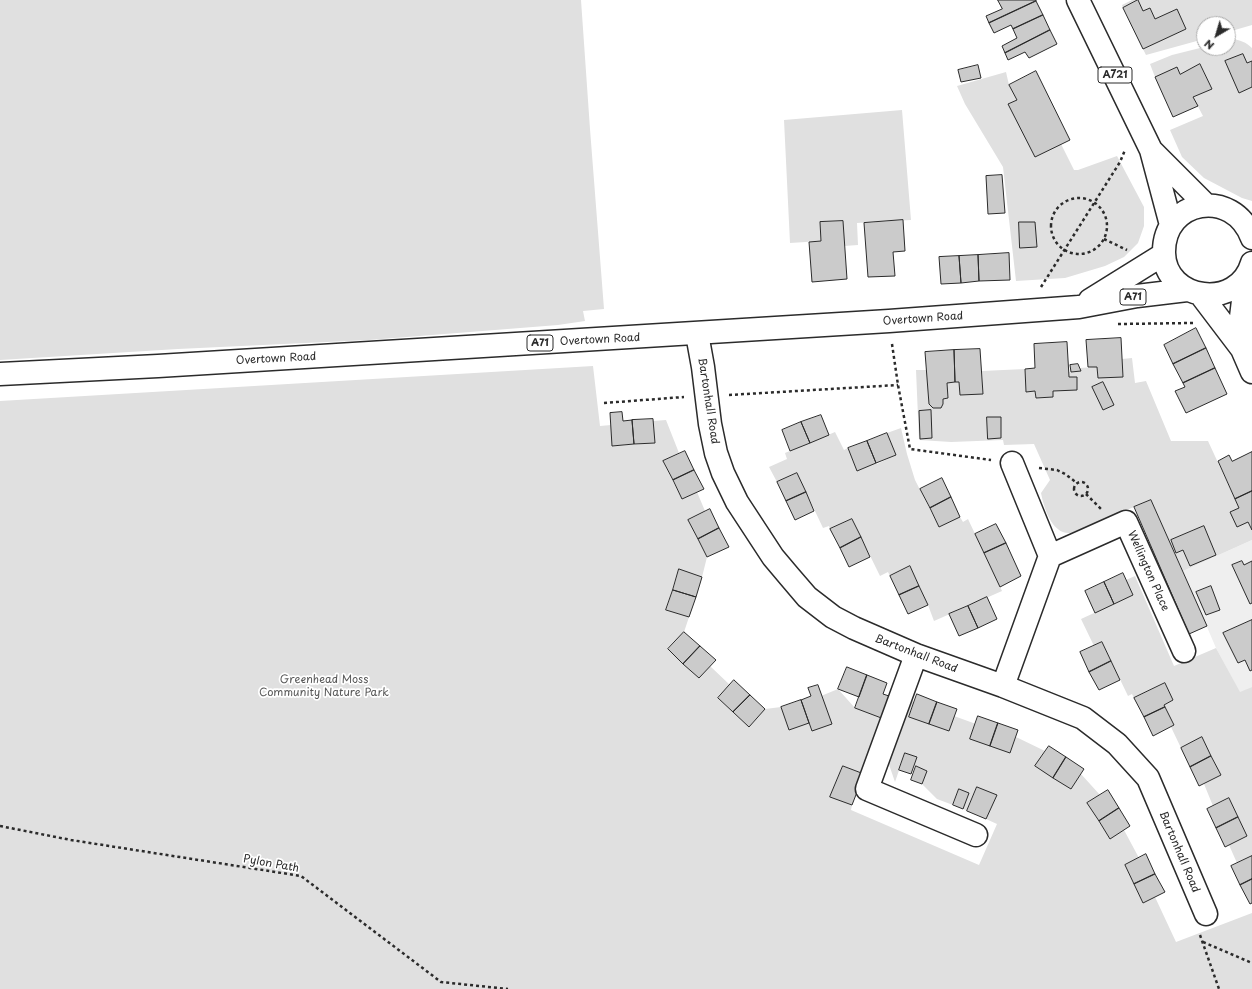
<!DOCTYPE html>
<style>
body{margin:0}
#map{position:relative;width:1252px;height:989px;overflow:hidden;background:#fff;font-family:"Playpen Sans",sans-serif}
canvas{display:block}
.north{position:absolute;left:1196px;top:16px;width:40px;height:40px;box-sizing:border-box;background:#fff;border:1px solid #aaa;border-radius:50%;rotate:218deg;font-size:11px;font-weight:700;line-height:16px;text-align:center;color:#2b2b2b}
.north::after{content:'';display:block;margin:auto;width:14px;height:18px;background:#2b2b2b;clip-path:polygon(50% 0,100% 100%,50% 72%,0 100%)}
</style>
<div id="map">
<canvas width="1252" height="989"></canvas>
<div class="north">N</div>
</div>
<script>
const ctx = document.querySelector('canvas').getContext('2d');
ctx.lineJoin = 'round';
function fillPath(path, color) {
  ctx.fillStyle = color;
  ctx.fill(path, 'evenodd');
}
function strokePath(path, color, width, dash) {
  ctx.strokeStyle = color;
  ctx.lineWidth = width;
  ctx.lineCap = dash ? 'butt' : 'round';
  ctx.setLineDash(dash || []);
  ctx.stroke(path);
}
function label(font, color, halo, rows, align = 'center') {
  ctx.font = font + ' "Playpen Sans",sans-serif';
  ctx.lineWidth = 3.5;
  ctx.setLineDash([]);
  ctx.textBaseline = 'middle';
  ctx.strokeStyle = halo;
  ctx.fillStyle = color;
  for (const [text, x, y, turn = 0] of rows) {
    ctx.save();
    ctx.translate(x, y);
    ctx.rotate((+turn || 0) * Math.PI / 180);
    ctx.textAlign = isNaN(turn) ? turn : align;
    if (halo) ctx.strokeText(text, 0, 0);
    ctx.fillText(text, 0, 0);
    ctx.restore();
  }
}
fillPath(new Path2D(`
 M1252,540V687L1240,693L1216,648L1183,571Z`), '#efefef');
fillPath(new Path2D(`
 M0,0H581L590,129L604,309L583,311L585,321L558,325L369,340L178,349L0,360Z
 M1132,0H1252V25L1228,32V24H1204V39L1146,55L1143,49L1186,29L1177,10L1155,19L1150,8L1143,11L1138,1L1123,8L1122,5Z
 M1232,39C1240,40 1246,42 1252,48V201L1242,198L1204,178L1182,157L1170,130L1203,116L1193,97L1212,89L1201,65L1180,74L1155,77L1150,64L1172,55L1204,47V48H1228V40Z
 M1006,72L1009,85L1017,100L1009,104L1061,144L1074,170H1078L1117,156L1144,207V226L1138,243L1124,257L1105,266L1065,278L1016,281L1003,167L965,104L957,86Z
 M902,110L911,220L857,223L858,245L844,246L843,221L820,222L821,241L790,243L784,120Z
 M1132,358L1135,383L1146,381L1171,441H1208L1239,508L1252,530V540L1183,571L1151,500L1071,533C1052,535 1044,508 1041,493L1050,480L1034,444L1004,445L1003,440L951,442L919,440L916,370H927L929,404L933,408H940L943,404V399L948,398L947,383L959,382L960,395L983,393L982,371L1025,369L1026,392L1035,391L1036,398L1053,397V391L1077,390V377H1069V372L1080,371L1079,368L1097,367L1098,377H1123L1122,359Z
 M593,366L600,426L611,425L612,446L655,443L653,421L666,420L679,453L663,462L682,499L697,492L705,511L688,520L707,557L702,577L679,570L666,610L689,617L684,632L668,649L699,678L710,666L730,685L718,698L749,727L765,709L781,707L789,730L809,723L812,731L831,724L821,696L838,689L855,708L884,719L864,774L843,766L831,797L852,805L851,810L979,865L997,824L986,819L996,795L977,787L967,811L963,809L969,793L959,789L953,805L937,799L922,784L927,771L914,766L917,757L905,753L895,782L885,753L906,698L914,702L909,717L949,731L954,716L976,724L971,739L1010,753L1016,737L1045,751L1036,766L1071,789L1081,774L1100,795L1087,803L1110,839L1124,830L1139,858L1125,865L1143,903L1155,897L1176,942L1252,913V989H0V401Z
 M901,428L907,454L915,480L939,527L960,517L963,522L968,519L1002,591L934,621L928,605L910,566L890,576L888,572L880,576L852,519L830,529L829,526L823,528L797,473L777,482L769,467L787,459L785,453L835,432L844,450L848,448L857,471L876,463L877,464L896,455L887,433Z
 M1135,576L1174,666L1216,648L1240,692L1252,687V856L1237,863L1229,845L1247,836L1229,798L1213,806L1204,784L1221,775L1202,738L1181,748L1171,727L1174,725L1164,705L1173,700L1165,683L1134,698L1132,694L1128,696L1102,642L1094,646L1081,619L1133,595L1126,580Z`), '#e0e0e0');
const building = new Path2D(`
 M998,0H1036V1L989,23L986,16L1002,9Z
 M1138,0L1143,11L1150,8L1155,19L1177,9L1186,29L1143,49L1123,8Z
 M1036,1L1043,15L1013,29L1011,25L994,33L989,23Z
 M1043,15L1050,30L1005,53L1002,46L1017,38L1013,29Z
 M1050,30L1057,44L1029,58L1025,52L1008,60L1005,53Z
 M1243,54L1247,63L1252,61V87L1239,93L1225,61Z
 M1200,64L1212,89L1193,97L1198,106L1173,117L1155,77L1177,67L1180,74Z
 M978,65L981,78L961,82L958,70Z
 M1036,71L1070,140L1035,157L1008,104L1017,100L1009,85Z
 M1002,175L1005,213L988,214L986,176Z
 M903,220L905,251L893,252L895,276L868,277L864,223Z
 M843,221L847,279L812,282L809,242L821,241L820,222Z
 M1019,222H1035L1037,247L1020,248Z
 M1009,253L1010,280L979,281L978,255Z
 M978,255L979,281L961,283L959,256Z
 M959,256L961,283L941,284L939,257Z
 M1196,328L1206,348L1173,364L1164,345Z
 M1121,338L1123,377L1098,378L1097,367H1088L1086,340Z
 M1067,342L1069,377H1077V390L1053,391V397L1036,398L1035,391L1026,392L1025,369L1035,368L1034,344Z
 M1206,348L1215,368L1183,383L1173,364Z
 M980,349L983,394L960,395L959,382H955L954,350Z
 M954,350L955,382L947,383L948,398L943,399V404L941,408H933L929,404L925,352Z
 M1078,364L1081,371L1071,372L1070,365Z
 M1215,368L1227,394L1186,413L1175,391L1185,387L1183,383Z
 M1103,382L1114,405L1103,410L1092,387Z
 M931,410L932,438L920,439L919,411Z
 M622,412L623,421L632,420L634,444L612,446L610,413Z
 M821,415L829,435L810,443L801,422Z
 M987,417H1001V438L988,439Z
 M653,419L655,443L634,444L632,420Z
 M801,422L810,443L790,451L782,430Z
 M887,433L896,455L876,463L867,441Z
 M867,441L876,463L857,471L848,448Z
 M685,451L694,470L673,480L663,461Z
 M1252,452V491L1235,499L1218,461L1229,455L1232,461Z
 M694,470L704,489L682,499L673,480Z
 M797,473L806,492L786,501L777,482Z
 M942,478L951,497L930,508L920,489Z
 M1252,491V530L1248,522L1237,527L1230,512L1239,508L1235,499Z
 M806,492L814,511L795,520L786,501Z
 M951,497L960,517L939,527L930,508Z
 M1151,500L1207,626L1189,634L1134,507Z
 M710,509L719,528L698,539L688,520Z
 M852,519L861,537L840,548L830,529Z
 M996,524L1006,543L984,553L975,534Z
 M1204,526L1216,555L1190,566L1183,550L1176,553L1171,540Z
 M719,528L729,547L707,557L698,539Z
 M861,537L870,557L849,567L840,548Z
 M1006,543L1021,576L1000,587L984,553Z
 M1242,561L1244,565L1252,561V603L1250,604L1232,565Z
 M910,566L919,586L899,595L890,576Z
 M679,569L702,577L696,597L673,590Z
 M1123,573L1133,595L1114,604L1104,582Z
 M1104,582L1114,604L1095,613L1085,591Z
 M919,586L928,605L908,614L899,595Z
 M1211,586L1220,610L1206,615L1196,592Z
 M673,590L696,597L689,617L666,610Z
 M987,597L997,619L978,628L968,606Z
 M968,606L978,628L959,636L949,614Z
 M1252,620V670L1250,671L1245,660L1238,663L1223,633Z
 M684,632L700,646L683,664L668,649Z
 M1102,642L1111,661L1089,672L1080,652Z
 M700,646L716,660L699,678L683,664Z
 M1111,661L1120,680L1099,690L1089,672Z
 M847,667L867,675L859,697L838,689Z
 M867,675L887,683L883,694L892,697L884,719L855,708Z
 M734,680L750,695L733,712L718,698Z
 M1165,683L1173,700L1164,705L1165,707L1144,717L1134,698Z
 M818,685L832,724L812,731L801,700L811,696L808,688Z
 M917,694L937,702L929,724L909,717Z
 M750,695L765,709L749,727L733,712Z
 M801,700L809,723L789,730L781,707Z
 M937,702L957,709L949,731L929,724Z
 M1165,707L1174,725L1153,736L1144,717Z
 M978,716L998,723L990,746L970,739Z
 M998,723L1018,730L1010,753L990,746Z
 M1202,737L1211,756L1190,767L1181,748Z
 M1049,746L1066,757L1053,778L1035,766Z
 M905,753L917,757L911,774L899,770Z
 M1211,756L1221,775L1199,786L1190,767Z
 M1066,757L1084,769L1071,789L1053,778Z
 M843,766L864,774L852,805L830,797Z
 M916,766L927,771L922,784L911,780Z
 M977,787L997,795L986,819L967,811Z
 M959,789L969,793L963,809L953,805Z
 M1108,790L1119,808L1099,821L1087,803Z
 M1229,798L1238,817L1216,828L1207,809Z
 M1119,808L1130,826L1110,839L1099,821Z
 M1238,817L1247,836L1225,847L1216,828Z
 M1146,854L1155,874L1134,884L1125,865Z
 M1252,856V879L1240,885L1231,866Z
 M1155,874L1165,892L1143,903L1134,884Z
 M1252,879V903L1250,904L1240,885Z`);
fillPath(building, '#cbcbcb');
strokePath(building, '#2b2b2b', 1);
const minor = new Path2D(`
 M697,334L703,367L710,424L716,453L723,473L737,502L773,557L789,576L807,597L833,617L854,628L916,655L1003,686L1083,718L1117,744L1148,778L1206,914
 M1050,556L1126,522L1184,651
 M916,655L867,789L976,835
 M1003,686L1050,556L1012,463`);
const major = new Path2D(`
 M1078,0L1151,150L1171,225
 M1152,151L1206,205
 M1252,238C1233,187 1163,199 1164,253C1165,301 1238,311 1252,263
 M1201,295L1242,349L1252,372
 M1090,300L1164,254
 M1242,349L1241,317L1246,276
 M0,374L158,366L889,321L1079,307L1137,296L1187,290`);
strokePath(minor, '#2b2b2b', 25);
strokePath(major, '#2b2b2b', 25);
strokePath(new Path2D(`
 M1051 226a28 28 0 1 1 56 0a28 28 0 1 1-56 0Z
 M1104,239L1127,250
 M1041,287L1120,162L1125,150
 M1118,324L1193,323
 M892,344L898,385L910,449L991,460
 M729,395L898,385
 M604,403L684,397
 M1039,468L1057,470L1065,474L1077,483
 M1074 489a7 7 0 1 1 14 0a7 7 0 1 1-14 0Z
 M1086,494L1101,509
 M0,826L71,840L301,876L441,982L508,989
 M1200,935L1219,989
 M1203,942L1252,963`), '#2b2b2b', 2.5, [3, 3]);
strokePath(minor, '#fff', 22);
strokePath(major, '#fff', 22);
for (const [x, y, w] of [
 [1115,75,34],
 [1133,297,26],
 [540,343,26]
]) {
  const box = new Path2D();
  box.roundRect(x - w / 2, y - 8, w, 16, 3);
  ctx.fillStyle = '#fff';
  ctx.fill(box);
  strokePath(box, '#2b2b2b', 1);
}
label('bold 10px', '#2b2b2b', null, [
 ["A721",1115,75],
 ["A71",1133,297],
 ["A71",540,343]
]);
label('11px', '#2b2b2b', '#fff', [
 ["Overtown Road",923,319,-4],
 ["Overtown Road",600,340,-3],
 ["Overtown Road",276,359,-3],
 ["Bartonhall Road",708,401,81],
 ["Wellington Place",1148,571,66],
 ["Bartonhall Road",916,654,21],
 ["Bartonhall Road",1179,852,67],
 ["Pylon Path",271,864,10]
]);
label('11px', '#585858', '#fff', [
 ["Greenhead Moss",324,680],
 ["Community Nature Park",324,693]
]);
</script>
